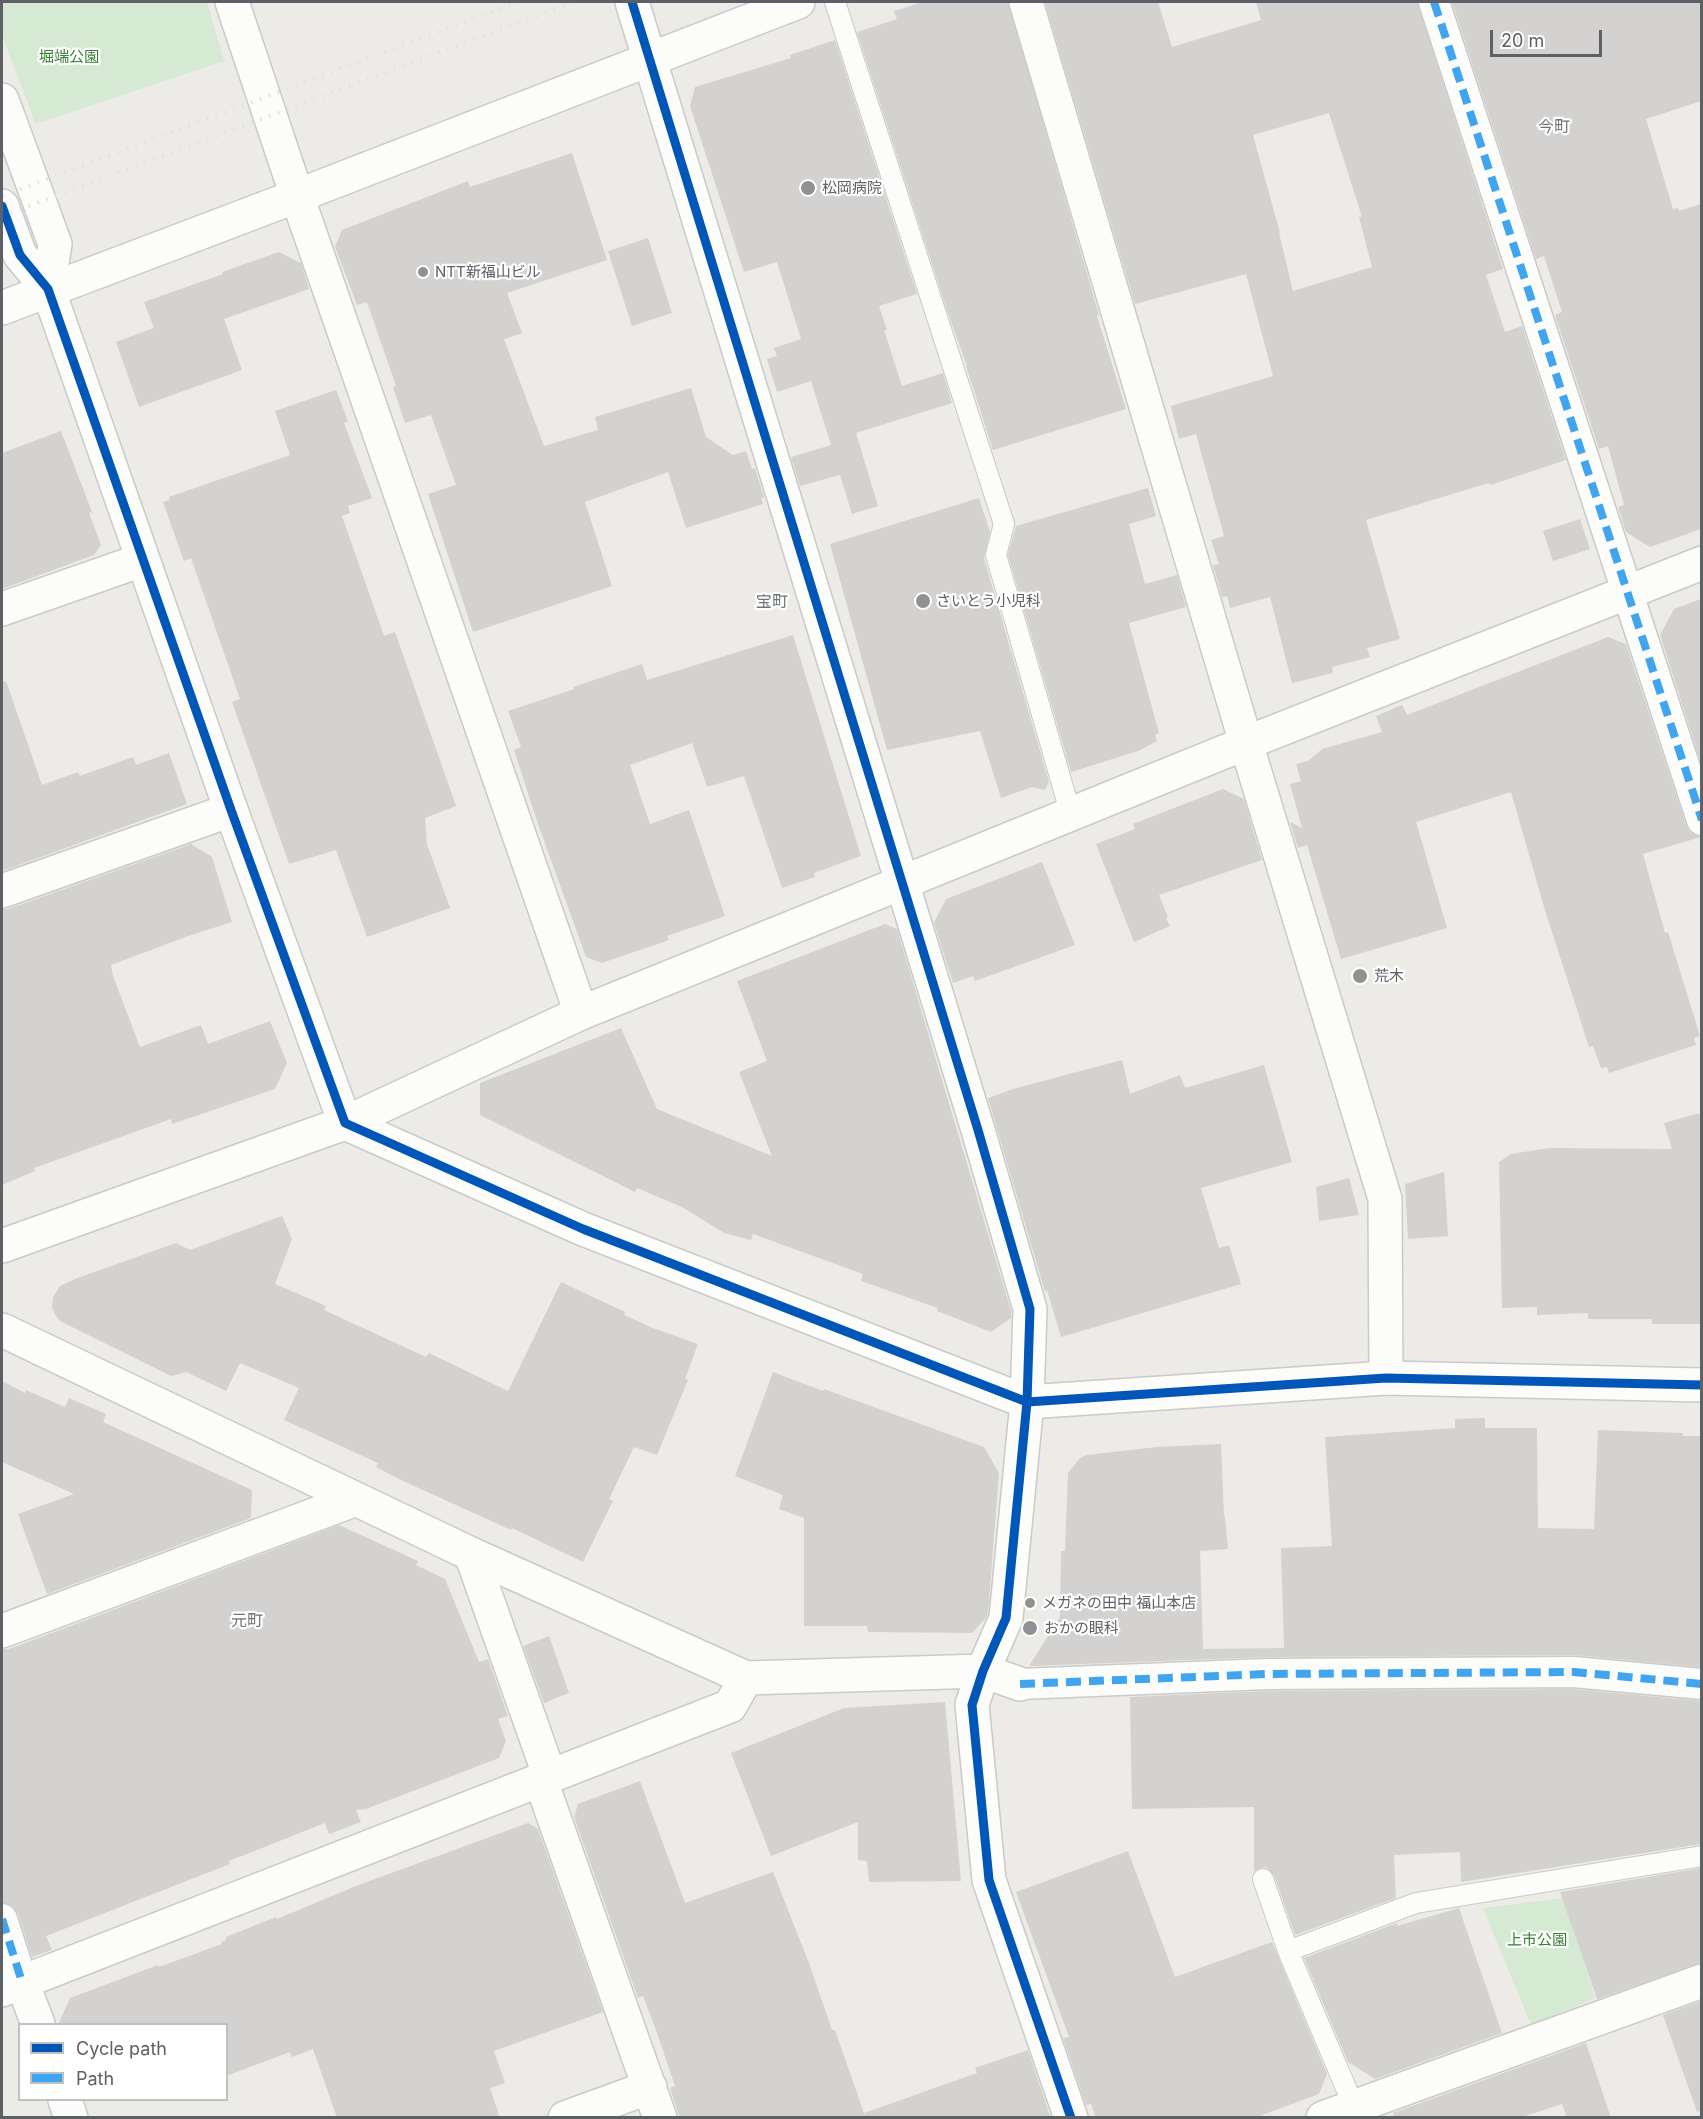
<!DOCTYPE html>
<meta charset="utf-8">
<style>
body{margin:0}
#map{position:relative;width:1703px;height:2119px;overflow:hidden;background:#edebe7;font-family:Inter,sans-serif}
canvas{display:block}
.frame{position:absolute;inset:0;border:3px solid #5d6166;pointer-events:none}
.legend{position:absolute;left:18px;top:2023px;width:210px;height:78px;box-sizing:border-box;background:#fff;border:2px solid #bec0c2;margin:0;padding:8px 10px;list-style:none;font-size:18px;color:#5d6166}
.legend li{display:flex;align-items:center;gap:12px;height:30px}
.legend b{width:30px;border:2px solid #bec0c2}
.scale{position:absolute;left:1490px;top:30px;width:112px;height:27px;box-sizing:border-box;border:3px solid #5d6166;border-top:0;padding-left:8px;font-size:18px;line-height:21px;white-space:nowrap;color:#5d6166;-webkit-text-stroke:4px #fff;paint-order:stroke}
</style>
<div id="map">
<canvas width="1703" height="2119"></canvas>
<div class="frame"></div>
<ul class="legend">
<li><b style="height:8px;background:#0057b8"></b>Cycle path</li>
<li><b style="height:8px;background:#40a5ee"></b>Path</li>
</ul>
<div class="scale">20 m</div>
</div>
<script>
const ctx = document.querySelector('canvas').getContext('2d');
ctx.lineJoin = 'round';
function fillPath(path, color) {
  ctx.fillStyle = color;
  ctx.fill(path, 'evenodd');
}
function strokePath(path, color, width, dash) {
  ctx.strokeStyle = color;
  ctx.lineWidth = width;
  ctx.lineCap = dash ? 'butt' : 'round';
  ctx.setLineDash(dash || []);
  ctx.stroke(path);
}
function label(font, color, halo, rows, align = 'center') {
  ctx.font = font + ' Inter,"Noto Sans JP",sans-serif';
  ctx.lineWidth = 4.5;
  ctx.setLineDash([]);
  ctx.textBaseline = 'middle';
  ctx.strokeStyle = halo;
  ctx.fillStyle = color;
  for (const [text, x, y, turn = 0] of rows) {
    ctx.save();
    ctx.translate(x, y);
    ctx.rotate((+turn || 0) * Math.PI / 180);
    ctx.textAlign = isNaN(turn) ? turn : align;
    if (halo) ctx.strokeText(text, 0, 0);
    ctx.fillText(text, 0, 0);
    ctx.restore();
  }
}
fillPath(new Path2D(`
 M2,2H207L224,61L36,124L2,35Z
 M1564,1898L1595,1998L1531,2025L1483,1908Z`), '#d6e9d2');
fillPath(new Path2D(`
 M923,2H1008L1099,315L1097,316L1126,409L993,450L966,366H967L947,310L857,32L897,19L894,11Z
 M1045,2H1158L1172,47L1261,20L1256,2H1417L1503,269L1486,275L1505,332L1522,326L1566,460L1490,485L1489,483L1366,520L1400,639L1367,648L1370,657L1332,667L1333,673L1292,683L1270,597L1230,608L1227,596L1222,597L1213,565L1219,564L1211,540L1224,536L1196,434L1179,439L1171,406L1273,376L1246,274L1135,304ZM1329,113L1362,217H1359L1372,267L1293,291L1279,233H1280L1253,135Z
 M1452,2H1701V101L1646,119L1673,209L1678,208L1679,211L1701,204V529L1650,547L1626,532L1618,507L1624,505L1608,446L1599,449L1555,315L1562,312L1544,256L1536,259Z
 M835,40L917,294L879,306L887,330H884L902,386L943,373L952,403L856,433L878,506L852,514L840,475L800,486L791,457L831,445L811,381L777,392L767,359L777,356L774,348L801,339L777,262L744,272L690,106L695,87L791,58L790,55Z
 M572,153L607,260L507,293L522,333L504,339L544,446L598,430L595,417L691,388L706,437L733,455L746,451L752,469L755,468L764,497L761,498L763,504L686,528L668,472L585,502L612,586L473,632L428,494L456,485L431,415L405,423L393,387L396,386L367,302L357,305L335,247L342,230L468,181L470,187Z
 M648,238L672,313L632,326L608,251Z
 M279,252L301,263L309,289L224,319L242,370L139,407L116,342L154,328L144,302L223,274L222,272Z
 M336,390L348,421L344,423L372,498L348,506L350,513L342,516L384,636L395,632L456,806L425,818L427,844L450,908L367,937L336,850L289,864L232,702L240,699L191,558L184,561L163,502L170,500L169,497L290,455L275,411Z
 M61,431L92,512L89,513L101,545L94,555L2,589V453Z
 M1148,488L1156,516L1129,524L1145,584L1177,575L1186,607L1129,623L1159,733L1155,735L1157,741L1138,751L1071,772L1008,555L1016,526Z
 M979,498L990,532L984,558L1049,782L1045,790L1032,787L1001,798L980,731L887,750L830,544Z
 M1580,519L1590,549L1553,561L1543,531Z
 M1701,599V763L1660,635L1674,609Z
 M793,635L861,856L814,873L815,877L782,888L744,776L707,787L692,743L630,765L650,824L689,810L725,916L667,936L669,940L602,963L586,957L538,824L514,750L521,747L508,711L574,689L573,687L642,664L647,680Z
 M1608,637L1626,644L1686,825L1691,833L1701,837L1643,854L1665,933L1668,932L1700,1036L1694,1038L1696,1045L1609,1073L1607,1067L1601,1068L1593,1046L1589,1047L1544,907L1511,792L1416,822L1447,928L1341,959L1307,845L1298,848L1290,822L1302,828L1290,784L1301,781L1296,764L1308,761L1322,749L1382,732L1376,716L1402,705L1407,715Z
 M6,681L42,785L78,772L80,776L133,757L136,765L169,753L187,804L2,871V682Z
 M1223,789L1244,799L1262,860L1159,895L1168,917L1166,918L1170,926L1134,942L1096,844L1135,829L1133,824Z
 M191,844L212,857L232,922L188,936L111,965L113,976L140,1047L201,1025L208,1044L270,1021L287,1063L275,1089L172,1124L171,1119L34,1168L35,1171L2,1185V909H8Z
 M1042,862L1075,945L975,981L973,976L953,983L934,923L946,899Z
 M885,924L897,929L1011,1311V1318L991,1332L937,1311L938,1308L861,1281L863,1274L753,1234L751,1240L724,1233L682,1207L637,1188L635,1192L480,1115V1083L621,1028L657,1109L772,1156L739,1072L767,1061L737,981Z
 M1122,1060L1130,1094L1180,1075L1185,1088L1264,1065L1292,1162L1201,1188L1219,1248L1229,1245L1241,1284L1061,1337L1047,1290L1045,1292L988,1098L1013,1089Z
 M1696,1114H1701V1324H1652V1319H1588V1313L1537,1315V1307L1502,1308L1499,1162L1511,1154L1549,1148L1672,1149L1664,1123Z
 M1444,1172L1448,1236L1408,1239L1405,1184Z
 M1349,1178L1359,1215L1319,1221L1316,1187Z
 M282,1216L292,1239L275,1284L326,1306L324,1310L426,1357L429,1353L508,1391L561,1282L625,1312L624,1315L653,1328L698,1344L685,1379L688,1380L657,1455L634,1447L609,1499L613,1501L583,1562L512,1528L511,1530L401,1480L376,1467L378,1463L284,1420L299,1388L240,1363L226,1391L186,1372L171,1376L60,1321L55,1315L52,1307L53,1297L60,1286L75,1279L176,1243L190,1250Z
 M773,1372L823,1391L824,1389L984,1447L999,1473L988,1613L985,1619L972,1633L868,1632L867,1626H804V1518L779,1509L783,1495L735,1476Z
 M2,1381L25,1393L26,1390L65,1407L69,1398L106,1414L103,1422L252,1490L251,1518L47,1594L18,1514L74,1494L2,1462Z
 M1485,1418V1428H1537L1538,1528L1594,1529L1598,1430L1683,1433V1436H1701V1667L1574,1655L1267,1657L1029,1666L1060,1617L1061,1551H1065L1068,1473L1079,1459L1086,1455L1157,1447L1221,1444L1224,1516H1225L1228,1549L1200,1551L1203,1649L1284,1648L1281,1548L1332,1546L1325,1437L1455,1428V1419Z
 M339,1525L418,1561L416,1565L445,1579L479,1662L488,1659L508,1716L498,1719L506,1741L499,1758L366,1809L356,1810L361,1822L329,1834L325,1823L229,1861L230,1864L46,1936L52,1950L32,1957L18,1913L13,1906L2,1902V1649H9Z
 M549,1636L569,1693L544,1703L523,1646Z
 M1573,1689L1701,1701V1844L1461,1882L1460,1852L1394,1855L1396,1898L1295,1935L1274,1875L1266,1867L1260,1868L1254,1871V1807L1132,1809L1130,1697L1267,1691Z
 M945,1702L961,1881L869,1882L867,1861L858,1860V1822L771,1856L731,1753L844,1708Z
 M640,1781L685,1903L773,1872L809,1963L832,2030H835L864,2113L977,2073L975,2068L1028,2050L1050,2116L1045,2118H680L670,2088L675,2086L656,2030L643,1996L638,1998L574,1817L578,1804Z
 M528,1823L538,1829L603,2012L494,2051L505,2083L490,2088L500,2118H337L313,2049L292,2057L290,2052L226,2076V2025H58L70,1998L158,1965L159,1967L222,1944L221,1942L226,1940V1937L276,1917L277,1919L356,1886Z
 M1128,1851L1175,1977L1272,1942L1327,2074L1319,2094L1254,2118H1096L1091,2104L1086,2105L1063,2038L1069,2037L1016,1892Z
 M1701,1868V1963L1597,1999L1560,1892Z
 M1459,1908L1502,2033L1375,2079L1348,2062L1304,1958L1397,1923V1926Z
 M1701,2001V2111L1697,2112L1663,2015Z
 M1586,2043L1611,2118H1567L1562,2104L1519,2118H1395L1393,2113Z`), '#d3d2d0');
const service = new Path2D(`
 M835,2L1004,524L996,555L1071,815
 M1263,1879L1288,1951L1354,2107
 M1288,1951L1416,1903L1702,1856`);
const pedestrian = new Path2D(`
 M1434,2L1702,820
 M1020,1684L1267,1674L1574,1672L1702,1684
 M2,1919L22,1982`);
const minor = new Path2D(`
 M232,2L297,196L581,1013
 M632,2L978,1130L1030,1309L1027,1402L1006,1618L983,1671L972,1705L989,1880L1071,2118
 M1026,2L1246,743L1385,1199L1386,1378
 M2,609L142,560
 M2,891L231,810
 M2,1330L471,1554L550,1777
 M471,1554L746,1678L983,1671L1020,1684
 M2,1631L354,1500
 M541,1781L660,2118
 M22,1982L38,2024
 M2,1990L730,1706L746,1678
 M65,2100L71,2118
 M565,2118L650,2087
 M1323,2118L1702,1981`);
const tertiary = new Path2D(`
 M2,100L55,244L48,289
 M2,206L20,255L48,289L231,810L345,1123L583,1229L1027,1402L1386,1378L1702,1385
 M2,308L297,196L798,2
 M2,1246L345,1123L581,1013L1246,743L1702,563`);
strokePath(service, '#c9cac9', 22);
strokePath(pedestrian, '#c9cac9', 33);
strokePath(minor, '#c9cac9', 36);
strokePath(tertiary, '#c9cac9', 36);
strokePath(service, '#fcfcfb', 20);
strokePath(pedestrian, '#fcfcfb', 30);
strokePath(minor, '#fcfcfb', 33);
strokePath(tertiary, '#fcfcfb', 33);
strokePath(new Path2D(`
 M2,196L518,2
 M2,216L574,2`), '#e3e2e3', 4.5, [1.5, 8]);
strokePath(new Path2D(`
 M1434,2L1702,820
 M1020,1684L1267,1674L1574,1672L1702,1684
 M2,1919L22,1982`), '#40a5ee', 8, [15, 8]);
strokePath(new Path2D(`
 M632,2L978,1130L1030,1309L1027,1402L1006,1618L983,1671L972,1705L989,1880L1071,2118
 M2,206L20,255L48,289L231,810L345,1123L583,1229L1027,1402L1386,1378L1702,1385`), '#0057b8', 9);
for (const [x, y, r, color] of [
 [808,188,8,"#8f9193"],
 [423,272,6,"#8f9193"],
 [923,601,8,"#8f9193"],
 [1360,976,8,"#8f9193"],
 [1030,1603,6,"#8f9193"],
 [1030,1628,8,"#8f9193"]
]) {
  const dot = new Path2D();
  dot.arc(x, y, r, 0, 2 * Math.PI);
  ctx.fillStyle = color;
  ctx.fill(dot);
  strokePath(dot, '#fff', 2);
}
label('15px', '#348131', '#fff', [
 ["堀端公園",69,57],
 ["上市公園",1537,1940]
]);
label('15px', '#5d6166', '#fff', [
 ["松岡病院",822,188],
 ["NTT新福山ビル",435,272],
 ["さいとう小児科",936,601],
 ["荒木",1374,976],
 ["メガネの田中 福山本店",1042,1603],
 ["おかの眼科",1044,1628]
], 'left');
label('16px', '#6e7478', '#fff', [
 ["今町",1554,127],
 ["宝町",772,602],
 ["元町",247,1621]
]);
</script>
